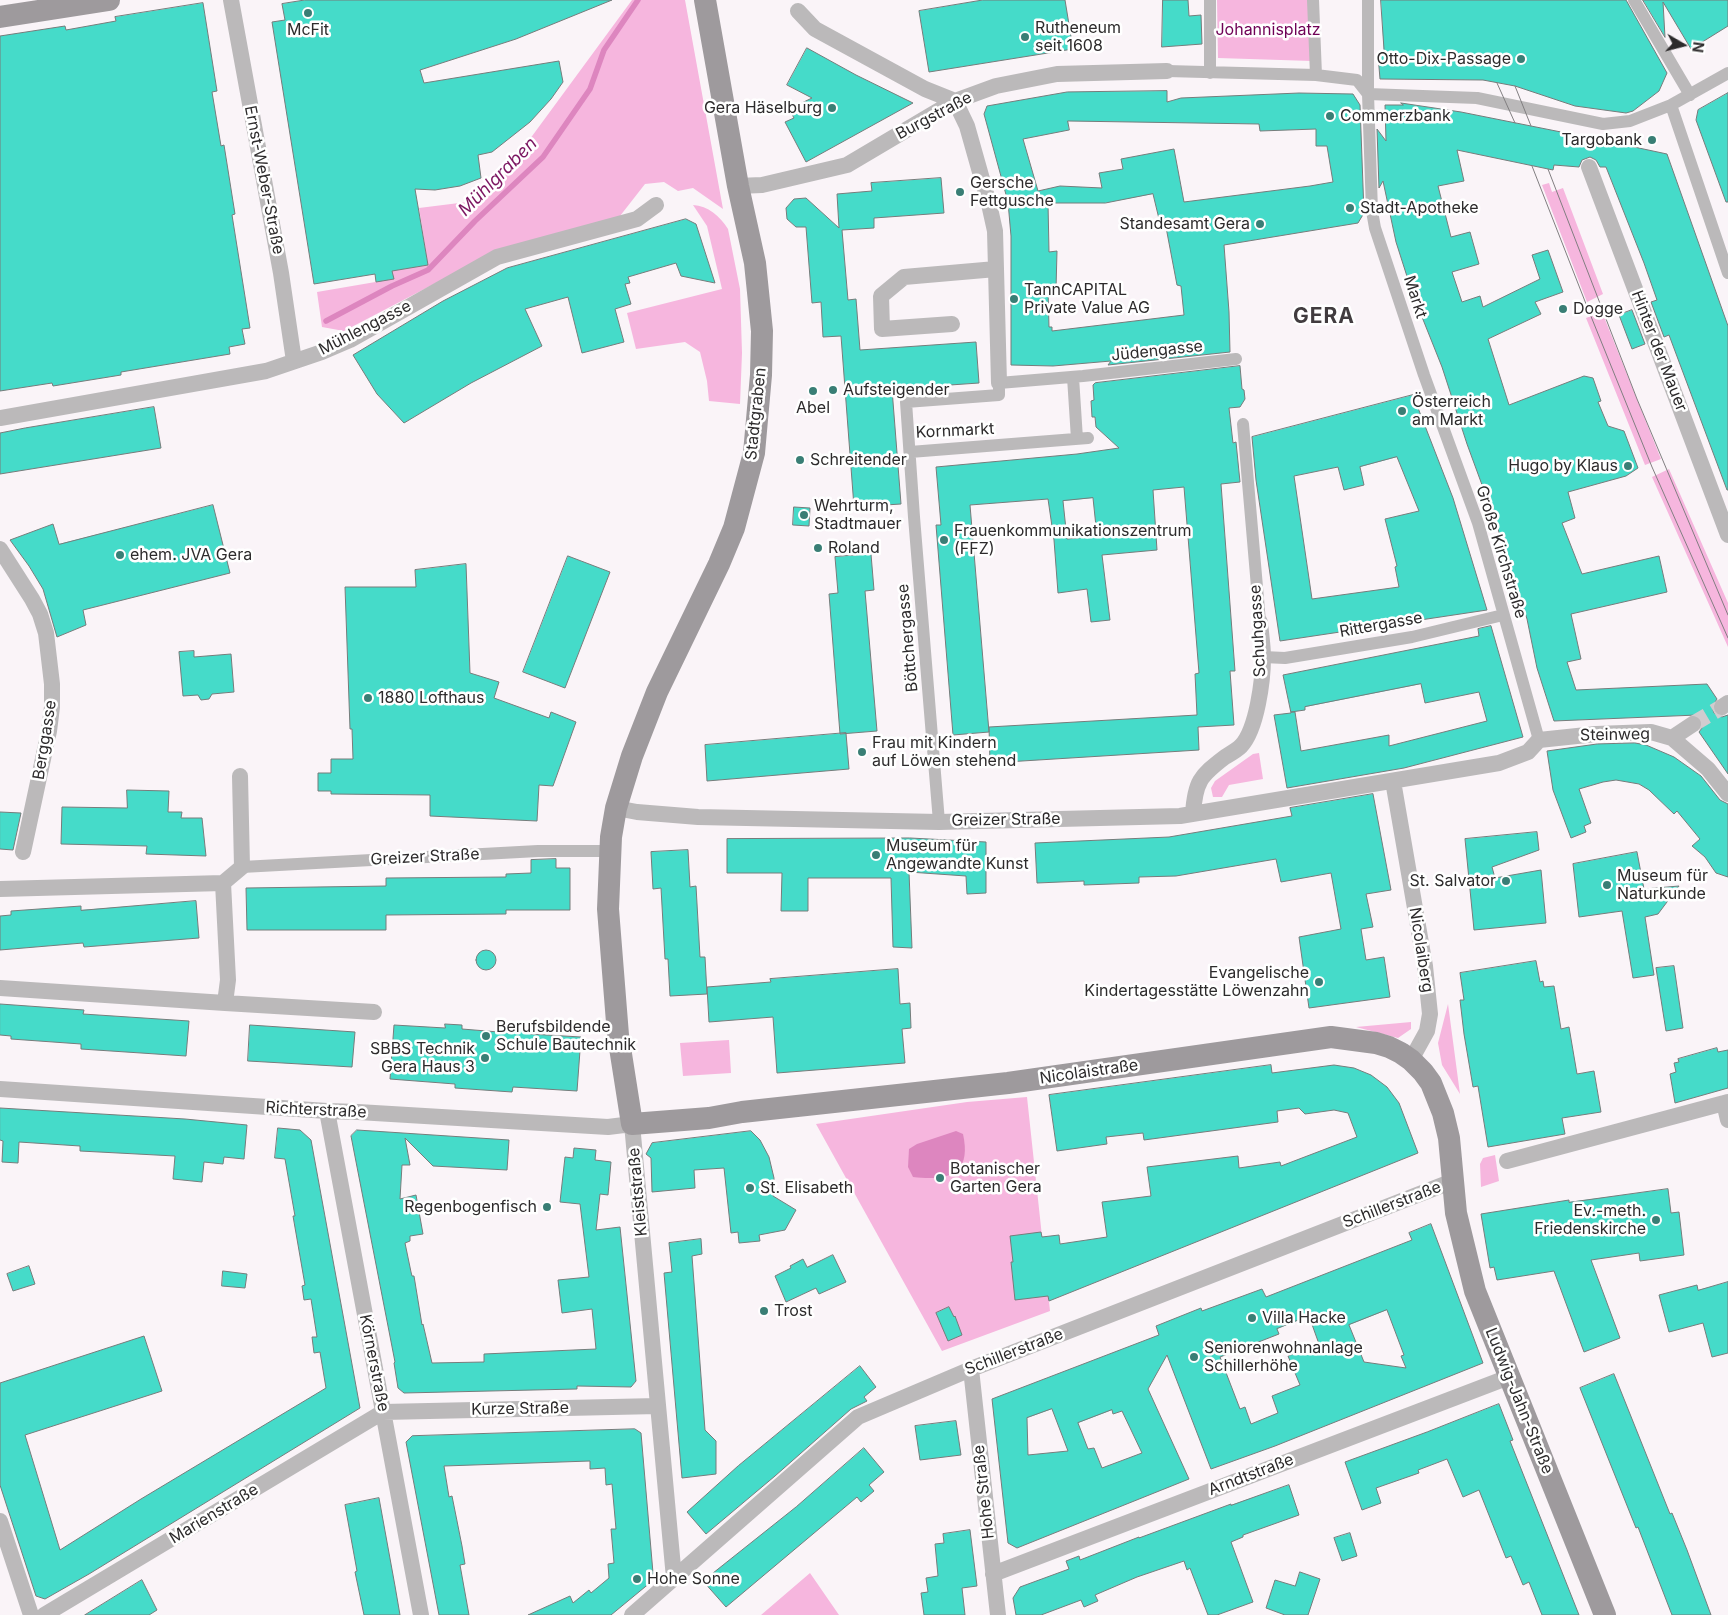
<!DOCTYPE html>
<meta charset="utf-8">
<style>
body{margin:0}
#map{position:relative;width:1728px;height:1615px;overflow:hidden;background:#faf4f8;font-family:Inter,sans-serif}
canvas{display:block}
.north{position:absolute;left:1658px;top:20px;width:50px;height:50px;-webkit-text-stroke:4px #fff;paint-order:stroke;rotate:98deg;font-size:14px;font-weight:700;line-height:20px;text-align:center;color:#2d2b2c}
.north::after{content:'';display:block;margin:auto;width:18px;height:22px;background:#2d2b2c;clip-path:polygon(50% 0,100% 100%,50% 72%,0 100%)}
</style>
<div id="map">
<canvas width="1728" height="1615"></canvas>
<div class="north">N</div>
</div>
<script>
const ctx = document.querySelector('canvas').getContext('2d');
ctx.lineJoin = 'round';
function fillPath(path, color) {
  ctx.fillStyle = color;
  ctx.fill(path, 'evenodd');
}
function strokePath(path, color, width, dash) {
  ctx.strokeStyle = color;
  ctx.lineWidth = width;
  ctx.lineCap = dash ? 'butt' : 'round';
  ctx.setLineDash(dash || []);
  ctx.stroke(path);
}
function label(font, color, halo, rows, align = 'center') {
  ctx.font = font + ' Inter,sans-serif';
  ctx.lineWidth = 5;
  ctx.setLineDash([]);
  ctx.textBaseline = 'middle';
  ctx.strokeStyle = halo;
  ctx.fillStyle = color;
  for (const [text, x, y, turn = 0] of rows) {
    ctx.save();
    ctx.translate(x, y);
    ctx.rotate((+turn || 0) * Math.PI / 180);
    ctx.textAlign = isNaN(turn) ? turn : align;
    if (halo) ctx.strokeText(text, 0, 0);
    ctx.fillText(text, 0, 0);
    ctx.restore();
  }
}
fillPath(new Path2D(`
 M632,0H685L723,209L693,188L678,191L664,182L645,184L620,216L501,249L344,331L322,327L317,292L393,279L392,271L428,265L419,208L475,201L502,177Z
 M1217,0H1310L1312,61L1218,58Z
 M1549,183L1552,192L1563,188L1603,294L1587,302L1542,185Z
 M693,205C708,206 720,216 728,229L740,289L742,353L740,404L709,401L707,381L700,352L685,342L636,349L627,313L722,289L707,226Z
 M1602,312L1661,459L1645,465L1586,318Z
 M1669,469L1728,603V647L1652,477Z
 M1259,753L1263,779L1229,785L1222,797H1213L1211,788L1215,781L1253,754Z
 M1448,1004L1460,1094L1442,1065L1438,1043Z
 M1411,1022V1029L1398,1038L1356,1027Z
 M729,1040L731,1073L683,1076L680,1043Z
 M1027,1097L1050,1311L942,1351L816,1124L967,1102Z
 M1495,1155L1499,1181L1481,1187L1480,1164L1483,1158Z
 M810,1573L839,1615H761Z`), '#f6b6de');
fillPath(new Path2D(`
 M956,1131L963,1134C972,1175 948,1181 913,1177L908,1167L909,1149L917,1144Z`), '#dd86bf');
strokePath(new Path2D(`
 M326,321L392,286L428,270L475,221L543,157L590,89L604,50L638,0`), '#dd86bf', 5.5);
const building = new Path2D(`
 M305,0H612L516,39L420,70L424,83L559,61L563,82L551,99L530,122L492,152L478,155L481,178L460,186L435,190L415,189L428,265L392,271L394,279L376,282L375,274L314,284L272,22L285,20L282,4Z
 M983,0H1065L1073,49L929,72L919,11Z
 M1163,0H1188L1189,16L1201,15L1202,44L1162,47Z
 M1381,0H1626L1667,73L1659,91L1633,111L1626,113L1575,106L1515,86L1483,80L1380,79L1378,55H1384Z
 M1643,0H1728V26L1691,49L1663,2L1665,37Z
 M203,3L217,91L212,92L221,146L224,145L235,214L232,215L250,328L242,329L245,344L229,347L230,354L121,372V375L53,386L52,383L0,391V36L65,26L66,30L116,21L115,17Z
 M807,48L856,75L913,103L806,162L785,122L794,118L789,109L812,98L787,85Z
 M1167,91V102L1181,98L1299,93L1353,94L1360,105L1364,213L1358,223L1224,245L1229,312L1230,352L1108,365L1111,361L1053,366L1011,365V236L1008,202L984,114L987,106L1067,92ZM1068,121L1259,124L1260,131L1316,129V146H1327L1333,182L1310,186L1184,202L1174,149L1121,159L1123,169L1099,173L1102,188L1060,186L1038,191L1023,139L1069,130ZM1153,194L1160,223L1165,222L1177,285L1181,286L1184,315L1052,331V327H1049L1048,289H1056L1057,251L1049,252L1048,203H1105Z
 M1728,93V202H1726L1696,120L1698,110Z
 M1401,103L1461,112L1596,139L1586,147L1606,141L1667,154L1728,326V490H1727L1669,335L1664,337L1651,302L1657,300L1644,263L1606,167H1600L1596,160L1590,157L1582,160L1579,167L1554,165L1553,170L1457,150L1464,181L1438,186L1451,237L1470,232L1479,264L1452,272L1462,302L1480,296L1483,307L1540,279L1532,255L1548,250L1563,292L1535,302L1541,314L1488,339L1509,405L1584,376L1593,378L1601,401L1598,402L1608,426L1624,431L1638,468L1626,476L1568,492L1575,518L1562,523L1582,574L1659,556L1667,592L1571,614L1581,659L1567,662L1576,690L1707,684L1717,699L1712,707L1714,713L1722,717L1728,715V774L1699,732L1702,728L1703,723L1701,718L1697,715L1554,721L1537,668L1527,619L1496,523L1467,444L1442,367L1412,292L1396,242L1383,181L1379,188L1377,129L1386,141L1385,105H1403Z
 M941,178L944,213L874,218V228L842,230L848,300L856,299L860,350L976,342L979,383L892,389L901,504L854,507L841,336L823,337L821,302L812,303L806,227H796L787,219L786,208L794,199L806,198L839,228L837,194L872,191L871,183Z
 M686,219L696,224L715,283L681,276L676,263L628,277L630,283L625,284L631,304L615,309L624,342L582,353L568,297L525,309L542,346L471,383L404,423L377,394L353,355L443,301L507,268Z
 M1632,310L1645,344L1632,349L1619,315Z
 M1240,366L1242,389L1244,390L1245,399L1240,407L1229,408L1233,443L1236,442L1240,482L1221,484L1235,671H1230L1234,725L1198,727L1199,750L990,763L989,727L1197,715L1195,674L1199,673L1184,487L1153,490L1157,550L1102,555L1110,620L1091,622L1087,589L1058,593L1054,540L1048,499L970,505L989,732L953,735L936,525H941L936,467L1077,454L1119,448L1096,427L1095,417H1092L1091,401L1094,400L1093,385L1095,383ZM1093,498L1097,536L1067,539L1063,501Z
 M1413,395L1453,498L1487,610L1280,641L1256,480L1252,437ZM1397,457L1419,511L1385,519L1397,566L1395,567L1399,587L1312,599L1294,476L1338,467L1344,490L1364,485L1360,467Z
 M154,407L161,448L0,474V433L25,428Z
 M213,505L230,573L83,610L86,625L57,637L43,589L29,566L10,540L53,524L59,544Z
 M794,507L810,508L809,526L793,525Z
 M871,554L874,590L865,591L877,731L840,734L829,594L838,593L835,557Z
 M568,556L610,572L565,688L523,672Z
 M466,564L470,673L499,682L494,698L549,718L551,712L576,722L553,786L539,785L537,821L430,816V795L331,794V791H318V773H331V759H353L352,729H350L345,587H416L415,570Z
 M1491,626L1523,737L1404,768L1287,788L1274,715L1291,713L1283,675L1479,636L1478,629ZM1421,684L1425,703L1479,692L1487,721L1389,746V735L1301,751L1295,712H1291L1305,710V707Z
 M194,651V657L231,654L234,692L212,694L209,699L201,700L198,695L183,696L179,652Z
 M846,733L849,769L707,781L705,745Z
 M1635,743L1646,745L1674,757L1701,776L1720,800L1728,804V877L1716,873L1705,857L1692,846L1700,839L1677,811L1674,814L1649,790L1639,784L1616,780L1603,782L1579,789L1591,823L1584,826L1586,832L1571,838L1553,790L1547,751L1597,744Z
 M127,790L169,791L168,812H182L181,818H202L206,856L146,854L147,846L61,844L62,807L127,808Z
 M1373,794L1391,890L1366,894L1373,927L1361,929L1366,960L1384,957L1390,997L1309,1008L1299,937L1341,929L1331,873L1281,882L1276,859L1176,876L1139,877V883L1084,885V881L1037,883L1035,843L1169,837L1292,816L1290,808Z
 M0,812L21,813L13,850L0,849Z
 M1537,832L1539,850L1492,867L1495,878L1541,870L1546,923L1474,930L1465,839Z
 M910,838L986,842V893L967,894L966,876L909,872L912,948L893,947L891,878H808V911H781L782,873H727V839Z
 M688,850L690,887L696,886L700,957H705L707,994L670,996L668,959H665L661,888L653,889L651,852Z
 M1637,852L1644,889L1679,886L1658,914L1645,917L1654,975L1633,978L1622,911L1579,917L1573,864Z
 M556,859V868H570V910H506V914L386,915V930H247L246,888L386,886V878L506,877V874L531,873V860Z
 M196,901L199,938L84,947L83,943L0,950V916L11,915V911L81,906V910Z
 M476 960a10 10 0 1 1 20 0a10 10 0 1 1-20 0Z
 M1536,961L1540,982L1543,981L1544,987L1554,986L1561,1029L1569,1027L1577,1074L1594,1071L1601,1112L1562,1118L1565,1134L1488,1147L1478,1086L1473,1087L1464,1034L1460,1000H1464L1460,973Z
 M1674,966L1683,1028L1666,1031L1656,968Z
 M898,969L900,1004L910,1003L911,1028L902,1029L905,1063L777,1073L773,1017L709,1022L707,987L771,982L770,979Z
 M0,1004L84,1010L83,1014L189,1021L186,1056L81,1049V1044L11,1039V1036L0,1035Z
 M445,1024L462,1025V1029L511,1033V1028L530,1029V1034L581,1037L577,1091L513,1087L512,1092L455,1088V1084L390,1079L394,1025L445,1028Z
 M250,1025L355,1032L352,1067L248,1061Z
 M1717,1048L1718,1052L1728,1050V1088L1675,1103L1670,1074L1676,1072L1674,1063L1679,1062L1678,1059Z
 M1271,1065L1272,1073L1334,1065L1354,1068L1371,1075L1387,1087L1399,1103L1418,1153L1049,1301L1048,1296L1015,1300L1011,1262H1013L1010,1236L1041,1232L1042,1237L1059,1235L1060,1244L1107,1237L1102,1202L1151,1196L1147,1167L1238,1156L1239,1168L1280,1162L1281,1166L1357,1137L1348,1113L1334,1110L1305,1114L1299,1108L1277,1111L1278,1122L1144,1140L1143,1133L1106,1137L1107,1144L1057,1151L1049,1095Z
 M0,1108L185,1119L247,1125L244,1159L224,1157L223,1164L204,1162L202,1182L173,1179L175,1156L80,1151V1146L19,1142L18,1163L2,1162L3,1141L0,1140Z
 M278,1128L300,1130L311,1140L360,1408L89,1574L45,1599L36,1596L0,1485V1383L144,1336L162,1391L25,1435L60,1550L141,1499L326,1388L320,1352L314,1353L312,1337H317L311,1299L304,1300L302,1286L305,1285L293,1216H295L285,1159L275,1158Z
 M357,1130L509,1140L507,1170L433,1166L405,1138L410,1165H402L400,1199L416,1195L423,1234L410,1236V1241L405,1243L411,1272L412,1276H414L422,1325L423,1324L432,1363L484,1362V1354L596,1349L592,1309L562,1313L558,1280L589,1277L580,1204L560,1202L565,1157L573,1158L574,1148L596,1150L595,1160L611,1162L608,1195L600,1194L596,1230L620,1227L636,1381L631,1387L577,1386V1389L404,1393L398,1388L394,1363L395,1362L351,1136Z
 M751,1131L760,1140L769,1157L774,1178L773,1196L796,1210L785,1230L759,1235L760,1241L739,1243L738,1232L731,1233L724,1168L694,1170L695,1188L652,1192L651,1158L646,1154L652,1143Z
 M1668,1189L1671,1213L1679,1212L1684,1255L1640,1261L1639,1253L1591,1260L1620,1338L1584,1352L1554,1271L1497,1280L1494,1267L1490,1268L1481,1214L1569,1200V1202Z
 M1431,1224L1483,1363L1275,1446L1211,1469L1167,1355L1148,1389L1189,1479L1017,1548L1008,1543L992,1399L1159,1335L1156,1326L1201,1308L1202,1311L1262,1289L1266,1297L1412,1240L1409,1233ZM1387,1310L1404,1355L1401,1356L1406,1368L1364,1362L1349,1325ZM1309,1316L1319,1344L1288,1356L1300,1385L1272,1396L1278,1413L1251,1424L1245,1407L1240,1409L1220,1357L1279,1334L1277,1329ZM1052,1409L1068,1451L1028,1455L1027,1418ZM1112,1410L1113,1414L1122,1411L1142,1453L1102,1468L1094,1448L1088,1449L1078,1423Z
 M701,1239L702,1254L692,1256L705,1430L716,1441V1474L682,1478L664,1273L672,1272L669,1243Z
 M833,1255L846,1282L819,1294L816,1288L786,1302L775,1276L791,1268L790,1266L803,1259L807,1267Z
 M29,1266L35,1284L13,1291L7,1274Z
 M223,1271L247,1274L245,1288L222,1286Z
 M1728,1282V1353L1712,1357L1703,1323L1669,1332L1659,1295L1697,1285L1698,1290Z
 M949,1307L954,1317L955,1316L962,1335L948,1341L936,1313Z
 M860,1366L876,1387L864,1397L867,1401L851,1409L775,1476L706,1534L687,1512L738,1466Z
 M1614,1374L1670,1514L1672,1513L1687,1550L1711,1615H1672L1638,1527L1636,1528L1580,1388Z
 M1499,1404L1513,1440L1510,1441L1579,1615H1542L1529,1582L1523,1585L1511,1556L1506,1558L1479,1490L1463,1497L1447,1459L1418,1470L1419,1473L1376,1488L1381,1503L1362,1510L1345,1462L1427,1432Z
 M956,1421L961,1455L920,1460L915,1426Z
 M635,1429L641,1433L653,1573L651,1582L611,1615H528L570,1596L573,1603L589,1590L591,1593L609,1578L608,1564L614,1563L611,1529H616L612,1484L606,1485L605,1468L590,1469V1461L444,1466L449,1497L452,1496L462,1546L465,1564L460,1565L469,1615H439L406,1442L412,1436Z
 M864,1448L884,1472L869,1485L874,1491L861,1502L857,1497L726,1607L703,1581L796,1507Z
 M1289,1485L1299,1515L1243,1535V1537L1231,1542L1253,1602L1217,1615H1208L1190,1568L1187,1570L1184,1561L1137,1577L1095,1595L1098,1601L1084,1607L1081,1600L1041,1615H1016L1013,1598L1020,1587L1069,1569L1066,1561L1079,1556L1080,1560L1139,1537V1538L1231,1504V1505Z
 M379,1498L395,1586L400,1615H364L355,1572L357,1571L345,1505Z
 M970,1530L977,1586L962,1588L965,1615H924L921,1593L928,1592L926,1578L938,1576L935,1544L944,1543L943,1534Z
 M1350,1533L1357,1556L1342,1561L1334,1538Z
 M1300,1572L1320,1579L1308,1615H1285L1266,1608L1275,1580L1295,1586Z
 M142,1580L157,1610L149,1615H85Z`);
fillPath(building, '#45dbc9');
strokePath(building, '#767c7b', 1);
strokePath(new Path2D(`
 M1693,724L1722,707`), '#d1cccf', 16, [16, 8]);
strokePath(new Path2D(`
 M1313,0L1316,75
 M1368,0V94L1372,211L1375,228L1424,375L1478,523L1539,740
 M1634,0L1690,95
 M1167,71L1316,75L1357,80L1368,94
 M1210,73V0
 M1368,94L1477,98L1603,124L1630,121L1671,105L1728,73
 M1671,105L1728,273
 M1073,377L1077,439
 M1243,424L1260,622
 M910,452L1088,438
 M1263,657L1285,658L1412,637L1503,615
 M939,822L914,517L906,402L999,395V383L1083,376L1236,359
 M242,867L538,851H609`), '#bbb9ba', 12);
strokePath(new Path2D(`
 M231,0L281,273L294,361
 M798,11L815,29L925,89L955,101L967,126L989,204L995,231L999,383
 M1589,167L1728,535
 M738,186L762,185L847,165L955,101L996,86L1057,74L1167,71
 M952,324L882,329L881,296L904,277L996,269
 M0,418L266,371L322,352L350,340L497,257L637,219L656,205
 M0,549L32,599L40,614L46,633L52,684V707L49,731L23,852
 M1722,707L1728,703
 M1672,738L1693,724
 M1393,781L1425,966L1430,1014L1427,1031L1411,1060
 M616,808L637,812L698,817L939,822L1180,816L1499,763L1528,752L1539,740L1596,734L1651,732L1672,738L1708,769L1728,794
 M1193,814C1195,782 1200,776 1225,757C1230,754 1237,750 1241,746C1257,729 1263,680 1263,657C1263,646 1261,634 1260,622
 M0,889L223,883L242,867L240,776
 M0,988L225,1003L228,980L223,883
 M225,1003L374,1012
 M0,1089L327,1111L358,1112L608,1127L632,1124L674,1578
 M1724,1103L1728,1120
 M327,1111L421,1615
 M1507,1161L1728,1102
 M971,1369L998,1615
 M0,1521L31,1615
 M993,1574L1509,1377
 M44,1615L383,1412L658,1406
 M632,1615L858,1417L971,1369L1453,1181`), '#bbb9ba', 16);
strokePath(new Path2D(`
 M705,0L738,186L755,263L762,331L761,375L754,453L734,528L719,564L657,692L632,756L616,808L611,837L608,909L618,1035L632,1124L709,1118L742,1112L1008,1083L1331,1037L1376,1043L1389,1047L1401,1053L1411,1060L1423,1072L1431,1083L1443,1113L1449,1138L1456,1213L1475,1291L1605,1615
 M0,17L109,0`), '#9e9a9d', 22);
strokePath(new Path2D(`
 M1497,83L1515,123
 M1515,86L1531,126
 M1532,166L1588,309L1652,467L1728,638
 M1548,169L1637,399L1728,615`), '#817e80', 1);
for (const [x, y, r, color] of [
 [308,13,5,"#397e75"],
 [1025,37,5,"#397e75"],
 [1521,59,5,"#397e75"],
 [832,108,5,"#397e75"],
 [1330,116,5,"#397e75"],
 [1652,140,5,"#397e75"],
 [960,192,5,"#397e75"],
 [1350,208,5,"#397e75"],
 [1260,224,5,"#397e75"],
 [1014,299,5,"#397e75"],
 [1563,309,5,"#397e75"],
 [833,390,5,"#397e75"],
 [813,391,5,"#397e75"],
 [1402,411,5,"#397e75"],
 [800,460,5,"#397e75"],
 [1628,466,5,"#397e75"],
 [804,515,5,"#397e75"],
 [944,540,5,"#397e75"],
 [818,548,5,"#397e75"],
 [120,555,5,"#397e75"],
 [368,698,5,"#397e75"],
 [862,752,5,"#397e75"],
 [876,855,5,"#397e75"],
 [1506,881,5,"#397e75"],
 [1607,885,5,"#397e75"],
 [1319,982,5,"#397e75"],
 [486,1036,5,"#397e75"],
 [485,1058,5,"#397e75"],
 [940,1178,5,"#397e75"],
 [750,1188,5,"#397e75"],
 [547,1207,5,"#397e75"],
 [1656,1220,5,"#397e75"],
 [764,1311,5,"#397e75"],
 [1252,1318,5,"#397e75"],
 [1194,1357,5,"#397e75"],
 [637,1579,5,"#397e75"]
]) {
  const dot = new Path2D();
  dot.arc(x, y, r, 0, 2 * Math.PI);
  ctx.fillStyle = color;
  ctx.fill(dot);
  strokePath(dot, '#fff', 2);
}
label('16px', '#2d2b2c', '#fff', [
 ["Rutheneum",1035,28],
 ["seit 1608",1035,46],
 ["McFit",308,30,"center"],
 ["Otto-Dix-Passage",1511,59,"right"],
 ["Gera Häselburg",822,108,"right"],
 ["Commerzbank",1340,116],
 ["Targobank",1642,140,"right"],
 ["Gersche",970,183],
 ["Fettgusche",970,201],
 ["Stadt-Apotheke",1360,208],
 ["Standesamt Gera",1250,224,"right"],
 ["TannCAPITAL",1024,290],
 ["Private Value AG",1024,308],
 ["Dogge",1573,309],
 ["Aufsteigender",843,390],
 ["Österreich",1412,402],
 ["am Markt",1412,420],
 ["Abel",813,408,"center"],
 ["Schreitender",810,460],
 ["Hugo by Klaus",1618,466,"right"],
 ["Wehrturm,",814,506],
 ["Stadtmauer",814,524],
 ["Frauenkommunikationszentrum",954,531],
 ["(FFZ)",954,549],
 ["Roland",828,548],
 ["ehem. JVA Gera",130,555],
 ["1880 Lofthaus",378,698],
 ["Frau mit Kindern",872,743],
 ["auf Löwen stehend",872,761],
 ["Museum für",886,846],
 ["Angewandte Kunst",886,864],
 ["Museum für",1617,876],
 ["Naturkunde",1617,894],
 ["St. Salvator",1496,881,"right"],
 ["Evangelische",1309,973,"right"],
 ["Kindertagesstätte Löwenzahn",1309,991,"right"],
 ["Berufsbildende",496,1027],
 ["Schule Bautechnik",496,1045],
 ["SBBS Technik",475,1049,"right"],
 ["Gera Haus 3",475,1067,"right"],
 ["Botanischer",950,1169],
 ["Garten Gera",950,1187],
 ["St. Elisabeth",760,1188],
 ["Regenbogenfisch",537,1207,"right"],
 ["Ev.-meth.",1646,1211,"right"],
 ["Friedenskirche",1646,1229,"right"],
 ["Trost",774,1311],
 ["Villa Hacke",1262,1318],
 ["Seniorenwohnanlage",1204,1348],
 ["Schillerhöhe",1204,1366],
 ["Hohe Sonne",647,1579]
], 'left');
label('16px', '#6f0156', '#fff', [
 ["Johannisplatz",1268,30]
]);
label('16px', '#2d2b2c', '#fff', [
 ["Burgstraße",934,116,-28],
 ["Ernst-Weber-Straße",264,180,79],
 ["Markt",1415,297,72],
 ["Mühlengasse",365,328,-27],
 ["Jüdengasse",1157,351,-6],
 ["Hinter der Mauer",1659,351,69],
 ["Stadtgraben",756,414,-84],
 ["Kornmarkt",955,431,-3],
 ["Große Kirchstraße",1501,552,73],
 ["Rittergasse",1381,625,-10],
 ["Schuhgasse",1258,631,-93],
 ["Böttchergasse",908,638,-95],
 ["Steinweg",1615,735,-1],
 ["Berggasse",45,740,-81],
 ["Greizer Straße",1006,820,-1],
 ["Greizer Straße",425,857,-3],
 ["Nicolaiberg",1421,950,81],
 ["Nicolaistraße",1089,1072,-8],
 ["Richterstraße",316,1110,3],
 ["Kleiststraße",638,1192,-95],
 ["Schillerstraße",1392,1205,-21],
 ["Schillerstraße",1014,1352,-21],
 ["Körnerstraße",374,1363,79],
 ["Ludwig-Jahn-Straße",1519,1401,68],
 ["Kurze Straße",520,1409,-1],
 ["Arndtstraße",1251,1475,-21],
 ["Hohe Straße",984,1492,-96],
 ["Marienstraße",214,1514,-31]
]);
label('italic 18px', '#7c1662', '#fff', [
 ["Mühlgraben",498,177,-45]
]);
ctx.letterSpacing = '1px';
label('bold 21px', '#413c3f', '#fff', [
 ["GERA",1324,317]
]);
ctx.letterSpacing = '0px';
</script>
